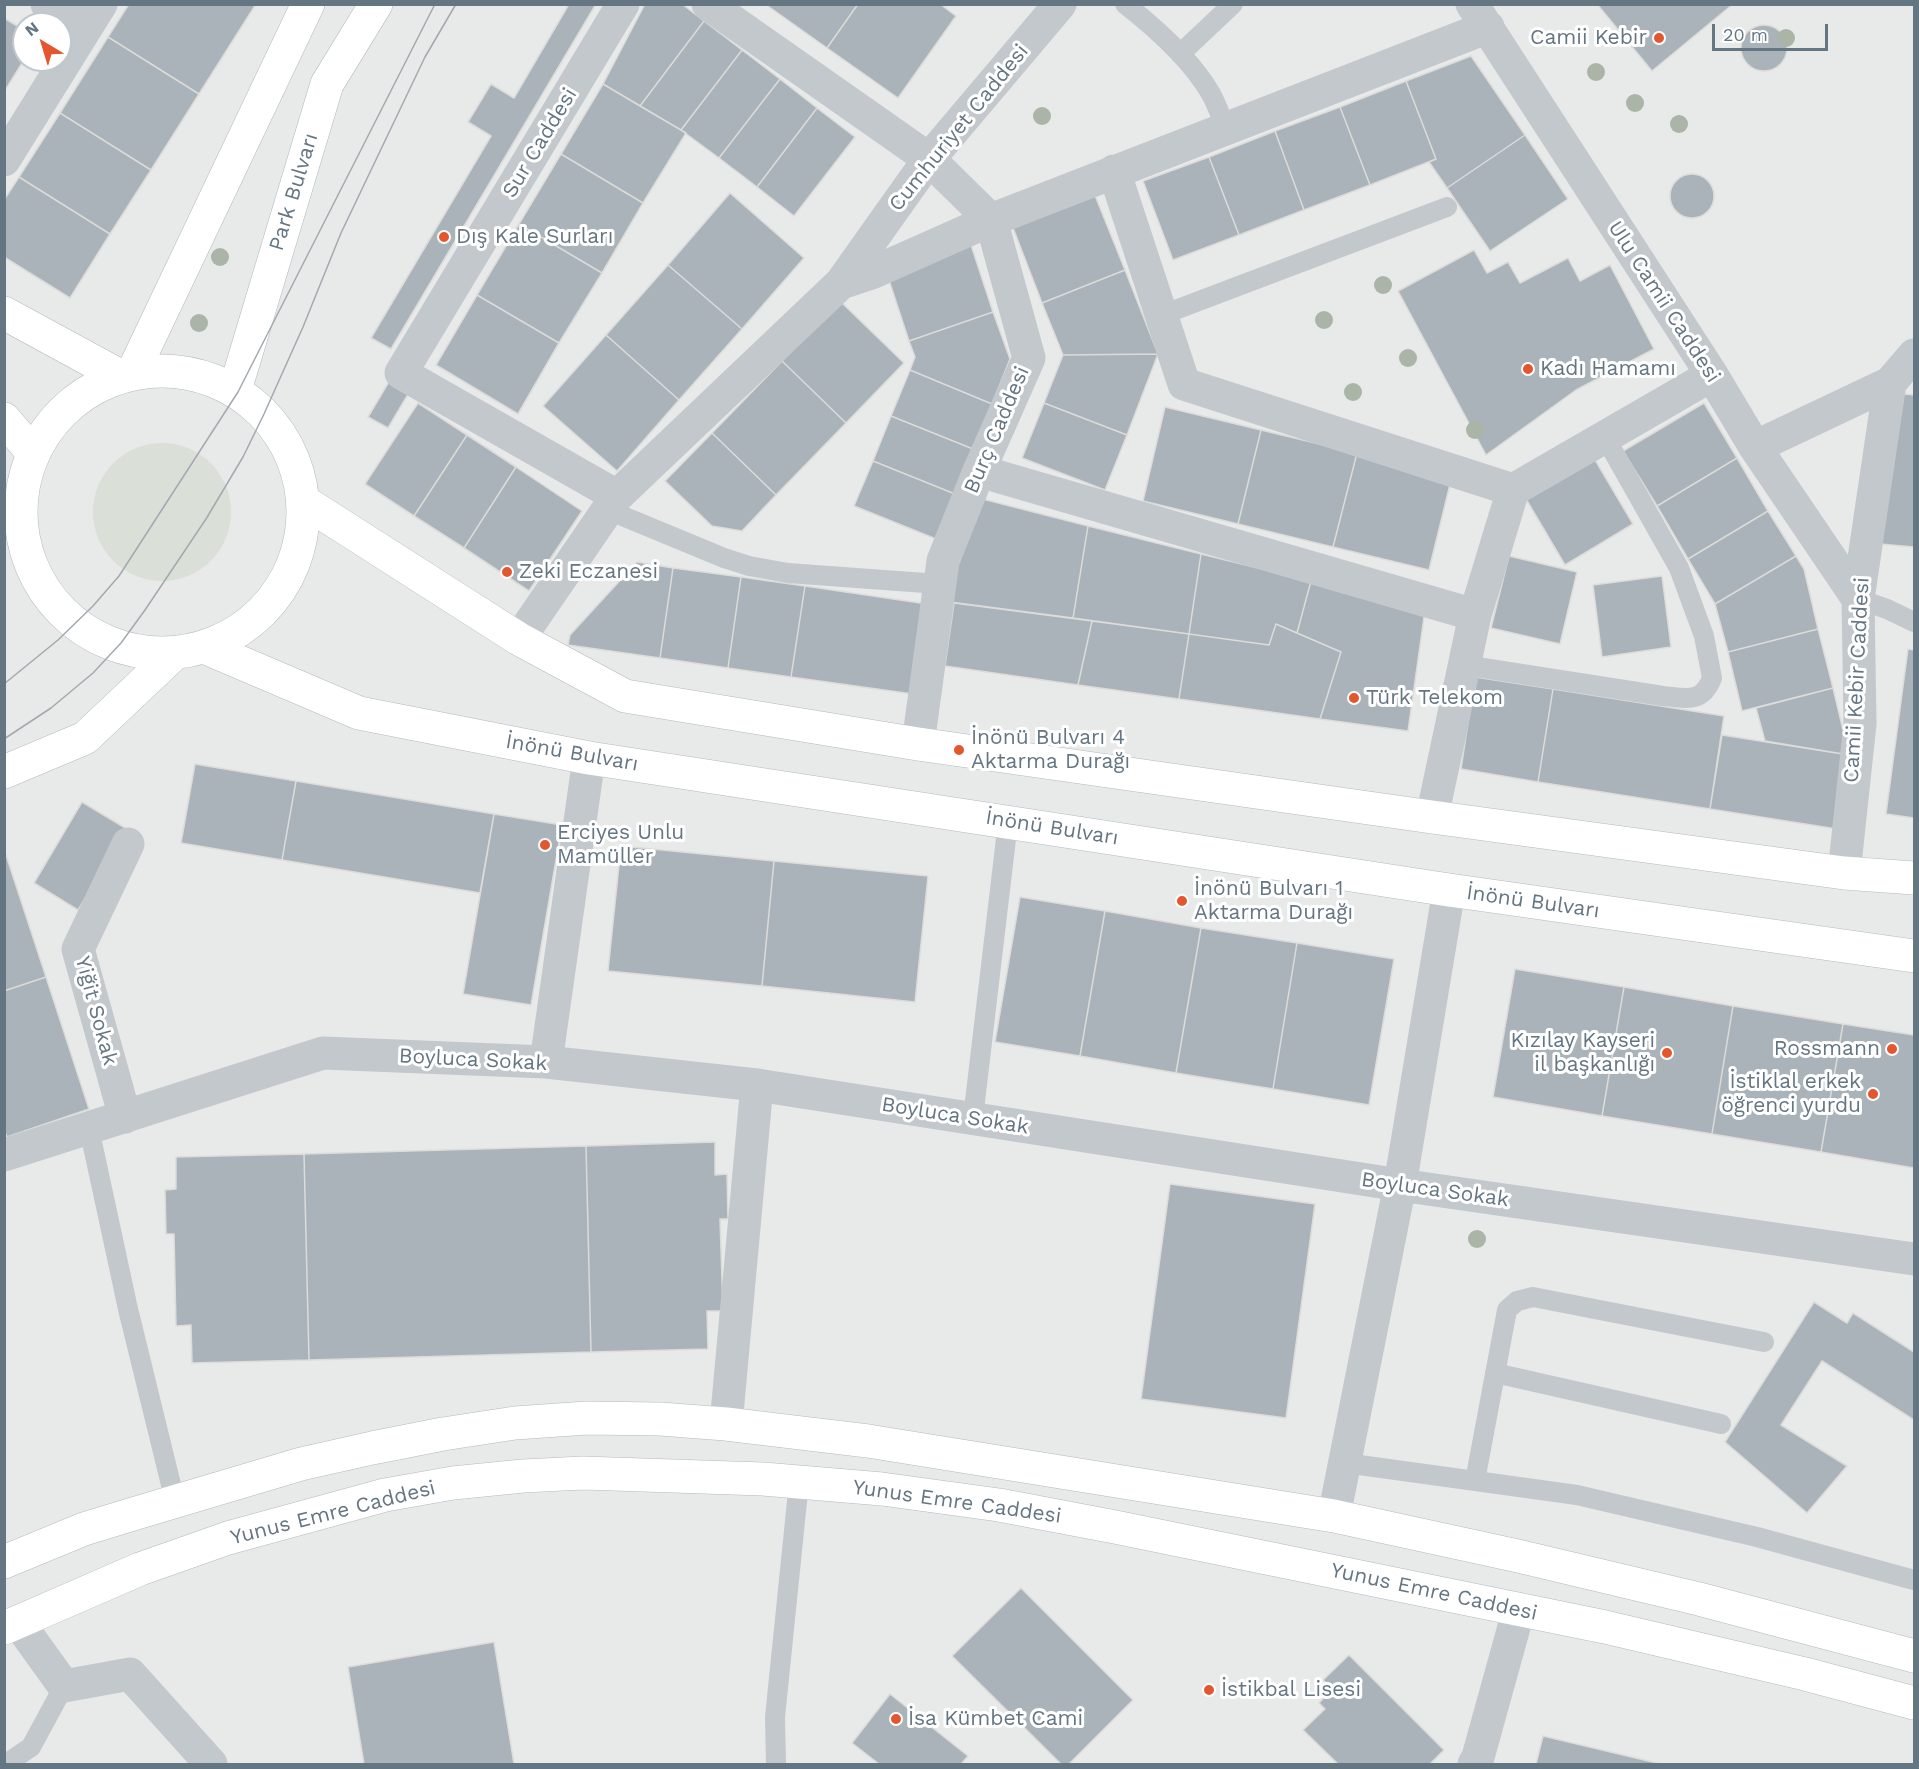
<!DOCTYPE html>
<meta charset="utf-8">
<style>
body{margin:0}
#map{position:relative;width:1919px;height:1769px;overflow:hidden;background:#fafaf8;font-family:"Work Sans",sans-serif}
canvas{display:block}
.frame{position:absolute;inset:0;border:6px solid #657683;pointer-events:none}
.north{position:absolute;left:12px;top:12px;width:60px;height:60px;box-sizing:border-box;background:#fff;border:2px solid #c1c8cd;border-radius:50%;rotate:322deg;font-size:16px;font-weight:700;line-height:24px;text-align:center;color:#657683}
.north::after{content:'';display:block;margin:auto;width:21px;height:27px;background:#e4572e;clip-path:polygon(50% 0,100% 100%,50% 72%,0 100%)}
.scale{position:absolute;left:1712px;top:24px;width:116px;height:27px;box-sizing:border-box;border:3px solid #657683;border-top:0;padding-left:8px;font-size:18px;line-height:21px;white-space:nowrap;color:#657683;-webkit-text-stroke:4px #fff;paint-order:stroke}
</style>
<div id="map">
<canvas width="1919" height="1769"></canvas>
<div class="frame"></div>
<div class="north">N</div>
<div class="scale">20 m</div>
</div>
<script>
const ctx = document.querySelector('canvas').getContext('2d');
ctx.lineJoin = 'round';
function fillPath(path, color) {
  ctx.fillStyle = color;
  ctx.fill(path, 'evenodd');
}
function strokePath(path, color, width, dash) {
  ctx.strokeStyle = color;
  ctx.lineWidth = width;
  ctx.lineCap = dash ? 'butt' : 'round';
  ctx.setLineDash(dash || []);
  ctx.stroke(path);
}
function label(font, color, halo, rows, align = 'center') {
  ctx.font = font + ' "Work Sans",sans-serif';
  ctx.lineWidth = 6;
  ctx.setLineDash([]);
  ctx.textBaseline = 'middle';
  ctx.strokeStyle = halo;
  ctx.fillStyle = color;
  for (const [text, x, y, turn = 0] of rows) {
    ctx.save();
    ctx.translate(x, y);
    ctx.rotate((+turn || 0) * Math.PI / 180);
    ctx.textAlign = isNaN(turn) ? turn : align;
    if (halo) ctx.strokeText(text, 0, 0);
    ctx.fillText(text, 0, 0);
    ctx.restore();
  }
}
fillPath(new Path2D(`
 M5,5H1914V1764H5ZM24,24H60V60H24Z`), '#e8e9e9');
fillPath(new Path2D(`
 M93 512a69 69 0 1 1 138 0a69 69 0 1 1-138 0Z`), '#dadfd7');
const building = new Path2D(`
 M129,4H256L199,94L108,37Z
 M569,4H596L391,349L371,338L491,136L468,122L491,84L514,98Z
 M645,4H682L704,21L640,106L603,84Z
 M765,4H858L827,48Z
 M858,4H940L956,16L898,98L827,48Z
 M1597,4H1733L1652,71Z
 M4,18L24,30V60L4,92Z
 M704,21L742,50L681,130L640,106Z
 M1741 48a23 23 0 1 1 46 0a23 23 0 1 1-46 0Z
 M108,37L199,94L151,170L60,113Z
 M742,50L780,79L719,158L681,130Z
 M1471,56L1525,135L1447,188L1429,162L1436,159L1406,81Z
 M780,79L817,108L757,187L719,158Z
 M1406,81L1436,159L1370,185L1340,107Z
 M603,84L686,133L643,203L561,154Z
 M1340,107L1370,185L1304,210L1275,131Z
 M817,108L855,137L794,216L757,187Z
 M60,113L151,170L110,234L19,177Z
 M1275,131L1304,210L1239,235L1209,157Z
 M1525,135L1568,199L1490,251L1447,188Z
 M561,154L643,203L602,273L519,224Z
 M1209,157L1239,235L1173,260L1143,181Z
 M1670 196a22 22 0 1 1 44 0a22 22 0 1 1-44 0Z
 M19,177L110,234L70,298L4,257V200Z
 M1092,188L1125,270L1042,303L1010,220Z
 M730,193L804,258L742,329L668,265Z
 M519,224L602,273L559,343L477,295Z
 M971,245L993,312L909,341L887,274Z
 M1474,250L1487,273L1508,262L1520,283L1568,258L1580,281L1610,265L1654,349L1576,390L1486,455L1398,291Z
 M668,265L742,329L679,400L606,335Z
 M1125,270L1158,354L1063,355L1042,303Z
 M477,295L559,343L518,414L436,365Z
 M840,301L904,363L846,423L782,361Z
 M993,312L1010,359L992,404L910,370L915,357L909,341Z
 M606,335L679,400L617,471L543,406Z
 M1158,354L1127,435L1044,403L1063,355Z
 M782,361L846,423L776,495L712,433Z
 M910,370L992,404L973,449L891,416Z
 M390,380L410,391L388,428L368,417Z
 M1895,393L1914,395V547L1880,544Z
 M418,403L467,435L414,516L365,484Z
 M1044,403L1127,435L1105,490L1022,458Z
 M1704,403L1737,458L1657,506L1623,451Z
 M1165,407L1261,430L1238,524L1143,501Z
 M891,416L973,449L955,494L873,461Z
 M1261,430L1357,453L1333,547L1238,524Z
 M712,433L776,495L742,531L712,526L665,481Z
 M467,435L516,467L464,548L414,516Z
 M1357,453L1452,476L1429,570L1333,547Z
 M1591,453L1633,524L1565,565L1523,494Z
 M1737,458L1768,511L1688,559L1657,506Z
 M873,461L955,494L936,539L854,506Z
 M516,467L582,511L529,591L464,548Z
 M971,496L1088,526L1073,618L942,601Z
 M1768,511L1796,556L1715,604L1688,559Z
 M1088,526L1201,554L1189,634L1073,618Z
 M1201,554L1311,581L1297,633L1276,624L1269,645L1189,634Z
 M1509,556L1577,572L1560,644L1491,628Z
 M1796,556L1804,569L1818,629L1728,652L1715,604Z
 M637,562L673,568L660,658L568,645L570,635Z
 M673,568L741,577L728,668L660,658Z
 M1662,576L1671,647L1602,657L1593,585Z
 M741,577L805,586L791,677L728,668Z
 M1311,581L1425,610L1408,731L1320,719L1341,652L1297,633Z
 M805,586L934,605L920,695L791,677Z
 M954,603L1092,621L1078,685L945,666Z
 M1092,621L1189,634L1179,699L1078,685Z
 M1276,624L1341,652L1320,719L1179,699L1189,634L1269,645Z
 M1818,629L1833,688L1742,711L1728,652Z
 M1908,649L1914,650V818L1886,814Z
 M1475,677L1553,689L1538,782L1461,769Z
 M1833,688L1849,755L1765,741L1756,708Z
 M1553,689L1724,716L1710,809L1538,782Z
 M1722,735L1849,755L1837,829L1710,809Z
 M195,764L296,781L282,860L181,843Z
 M296,781L494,814L480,893L282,860Z
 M82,802L127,829L78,910L34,883Z
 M494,814L562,825L531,1005L463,994Z
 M621,846L774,861L762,986L608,971Z
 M4,849L46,977L4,991Z
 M774,861L928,876L915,1002L762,986Z
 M1020,897L1105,911L1080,1056L995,1042Z
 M1105,911L1201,928L1176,1073L1080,1056Z
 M1201,928L1297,943L1273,1089L1176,1073Z
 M1297,943L1394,959L1369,1105L1273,1089Z
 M1515,969L1624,987L1602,1116L1493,1097Z
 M46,977L89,1109L7,1137L4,1130V991Z
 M1624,987L1733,1006L1712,1134L1602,1116Z
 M1733,1006L1843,1024L1821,1152L1712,1134Z
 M1843,1024L1914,1035V1168L1821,1152Z
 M715,1142V1175L727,1174L728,1219H720L723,1311H707L708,1349L591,1352L586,1146Z
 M586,1146L591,1352L309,1360L304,1154Z
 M304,1154L309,1360L192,1363L191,1325L176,1326L174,1234H166L165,1190L176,1189V1157Z
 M1170,1184L1315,1204L1286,1418L1141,1399Z
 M1814,1302L1847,1323L1853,1313L1914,1352V1420L1822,1361L1781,1425L1847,1466L1807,1513L1725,1442Z
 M1021,1588L1133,1700L1069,1764H1061L952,1656Z
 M494,1642L514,1764H364L348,1667Z
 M1349,1655L1444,1750L1430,1764H1338L1303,1730L1325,1709L1319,1703L1332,1689L1323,1680Z
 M890,1694L968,1756L961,1764H879L852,1743Z
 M1543,1736L1661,1764H1536Z`);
fillPath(building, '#aab3b9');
strokePath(building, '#dcdcda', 1.5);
const secondary = new Path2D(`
 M4,1562L84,1529L133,1514L301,1464L372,1448L443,1434L515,1423L587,1418L660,1419L726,1424L868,1441L1334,1516L1518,1556L1699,1599L1914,1656
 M4,1628L140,1569L228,1538L385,1495L453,1483L523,1476L583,1473L763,1479L882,1489L999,1505L1115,1527L1605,1627L1805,1674L1914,1703`);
const primary = new Path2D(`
 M4,313L120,376
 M4,419L33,453
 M303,501L519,639L625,696L918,744L1432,817L1844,873L1914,878
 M204,647L359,713L589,758L1449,890L1914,956`);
const highway = new Path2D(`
 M21 512a141 141 0 1 1 282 0a141 141 0 1 1-282 0Z
 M132,374L308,4
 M235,390L327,84L376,4
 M4,772L85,738L175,653`);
strokePath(secondary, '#b3babf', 34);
strokePath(primary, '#b5babe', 34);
strokePath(highway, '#b4b9bd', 34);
strokePath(new Path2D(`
 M1125,4C1157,29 1191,59 1211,94C1217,105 1221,117 1226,128
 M1180,54L1233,4
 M1162,315L1447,207
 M608,510L724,558L749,566L788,573L939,584
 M1858,599L1887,609L1914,622
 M1464,665L1663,696C1686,698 1702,704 1712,678L1704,636L1679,568L1605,437
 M973,1118L1008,822
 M89,1128L128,1309L175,1501
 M1495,1373L1721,1424
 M1345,1463L1577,1495L1757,1537L1914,1580
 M1475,1481L1507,1310L1517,1301L1533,1297L1764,1342
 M6,1764L31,1747L64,1686
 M776,1764L775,1717L799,1482`), '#c3c8cc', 20);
strokePath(new Path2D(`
 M47,4L86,28
 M708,4L929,159L991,220L1029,358L979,471L943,561L918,744
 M1472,4L1712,375L1755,447L1858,599
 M4,160L101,4
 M1114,171L1184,384L1513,490
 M841,283L929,159L1060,4
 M1755,447L1890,383
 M979,471L1475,615
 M617,496L401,373L623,4
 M519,639L617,496L841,283L874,272L991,220L1488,27
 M1432,817L1475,615L1513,490L1712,375
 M1844,873L1860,724L1858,599L1890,383L1914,355
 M546,1062L589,758
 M125,1117L78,949L128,844
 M4,1155L323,1053L546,1062L757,1085L1400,1185L1914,1259
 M726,1424L757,1085
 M1334,1516L1400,1185L1449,890
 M18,1622L64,1686L130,1674L211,1764
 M1474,1764L1478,1757L1519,1609`), '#c3c8cc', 33);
strokePath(secondary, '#fff', 33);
strokePath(primary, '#fff', 33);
strokePath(highway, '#fff', 33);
strokePath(new Path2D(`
 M4,684L58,640L93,606L119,576L238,392L435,4
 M4,739L51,708L93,673L121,643L145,610L206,519L243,457L264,414L303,327L341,233L425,57L456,4`), '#a2aab0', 1.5);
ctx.fillStyle = '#aab4a7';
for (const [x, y] of [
 [1786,38],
 [1596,72],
 [1635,103],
 [1042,116],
 [1679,124],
 [220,257],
 [1383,285],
 [1324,320],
 [199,323],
 [1408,358],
 [1353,392],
 [1475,430],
 [1477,1239]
]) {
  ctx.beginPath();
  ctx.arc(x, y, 9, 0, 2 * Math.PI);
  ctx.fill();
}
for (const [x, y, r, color] of [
 [1659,38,6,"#e4572e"],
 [444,237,6,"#e4572e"],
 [1528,369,6,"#e4572e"],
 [507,572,6,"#e4572e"],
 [1354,698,6,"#e4572e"],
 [959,750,6,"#e4572e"],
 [545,845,6,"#e4572e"],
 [1182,901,6,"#e4572e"],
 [1892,1049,6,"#e4572e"],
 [1667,1053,6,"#e4572e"],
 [1873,1094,6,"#e4572e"],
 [1209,1690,6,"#e4572e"],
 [896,1719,6,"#e4572e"]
]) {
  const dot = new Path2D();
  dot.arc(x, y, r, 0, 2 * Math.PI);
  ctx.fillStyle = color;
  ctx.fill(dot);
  strokePath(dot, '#fff', 2);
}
label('21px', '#657683', '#fff', [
 ["Camii Kebir",1647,38,"right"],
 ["Dış Kale Surları",456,237],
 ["Kadı Hamamı",1540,369],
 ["Zeki Eczanesi",519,572],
 ["Türk Telekom",1366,698],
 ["İnönü Bulvarı 4",971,738],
 ["Aktarma Durağı",971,762],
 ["Erciyes Unlu",557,833],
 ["Mamüller",557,857],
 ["İnönü Bulvarı 1",1194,889],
 ["Aktarma Durağı",1194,913],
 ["Kızılay Kayseri",1655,1041,"right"],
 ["il başkanlığı",1655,1065,"right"],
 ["Rossmann",1880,1049,"right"],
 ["İstiklal erkek",1861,1082,"right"],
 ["öğrenci yurdu",1861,1106,"right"],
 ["İstikbal Lisesi",1221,1690],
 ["İsa Kümbet Cami",908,1719]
], 'left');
label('21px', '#657683', '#fff', [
 ["Cumhuriyet Caddesi",959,128,-51],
 ["Sur Caddesi",540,143,-59],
 ["Park Bulvarı",294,192,-73],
 ["Ulu Camii Caddesi",1664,302,57],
 ["Burç Caddesi",997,430,-67],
 ["Camii Kebir Caddesi",1857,680,-87],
 ["İnönü Bulvarı",572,753,10],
 ["İnönü Bulvarı",1052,828,9],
 ["İnönü Bulvarı",1533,902,8],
 ["Yiğit Sokak",96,1011,75],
 ["Boyluca Sokak",473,1060,3],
 ["Boyluca Sokak",955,1116,9],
 ["Boyluca Sokak",1435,1190,8],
 ["Yunus Emre Caddesi",957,1502,8],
 ["Yunus Emre Caddesi",333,1513,-14],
 ["Yunus Emre Caddesi",1434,1592,12]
]);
</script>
